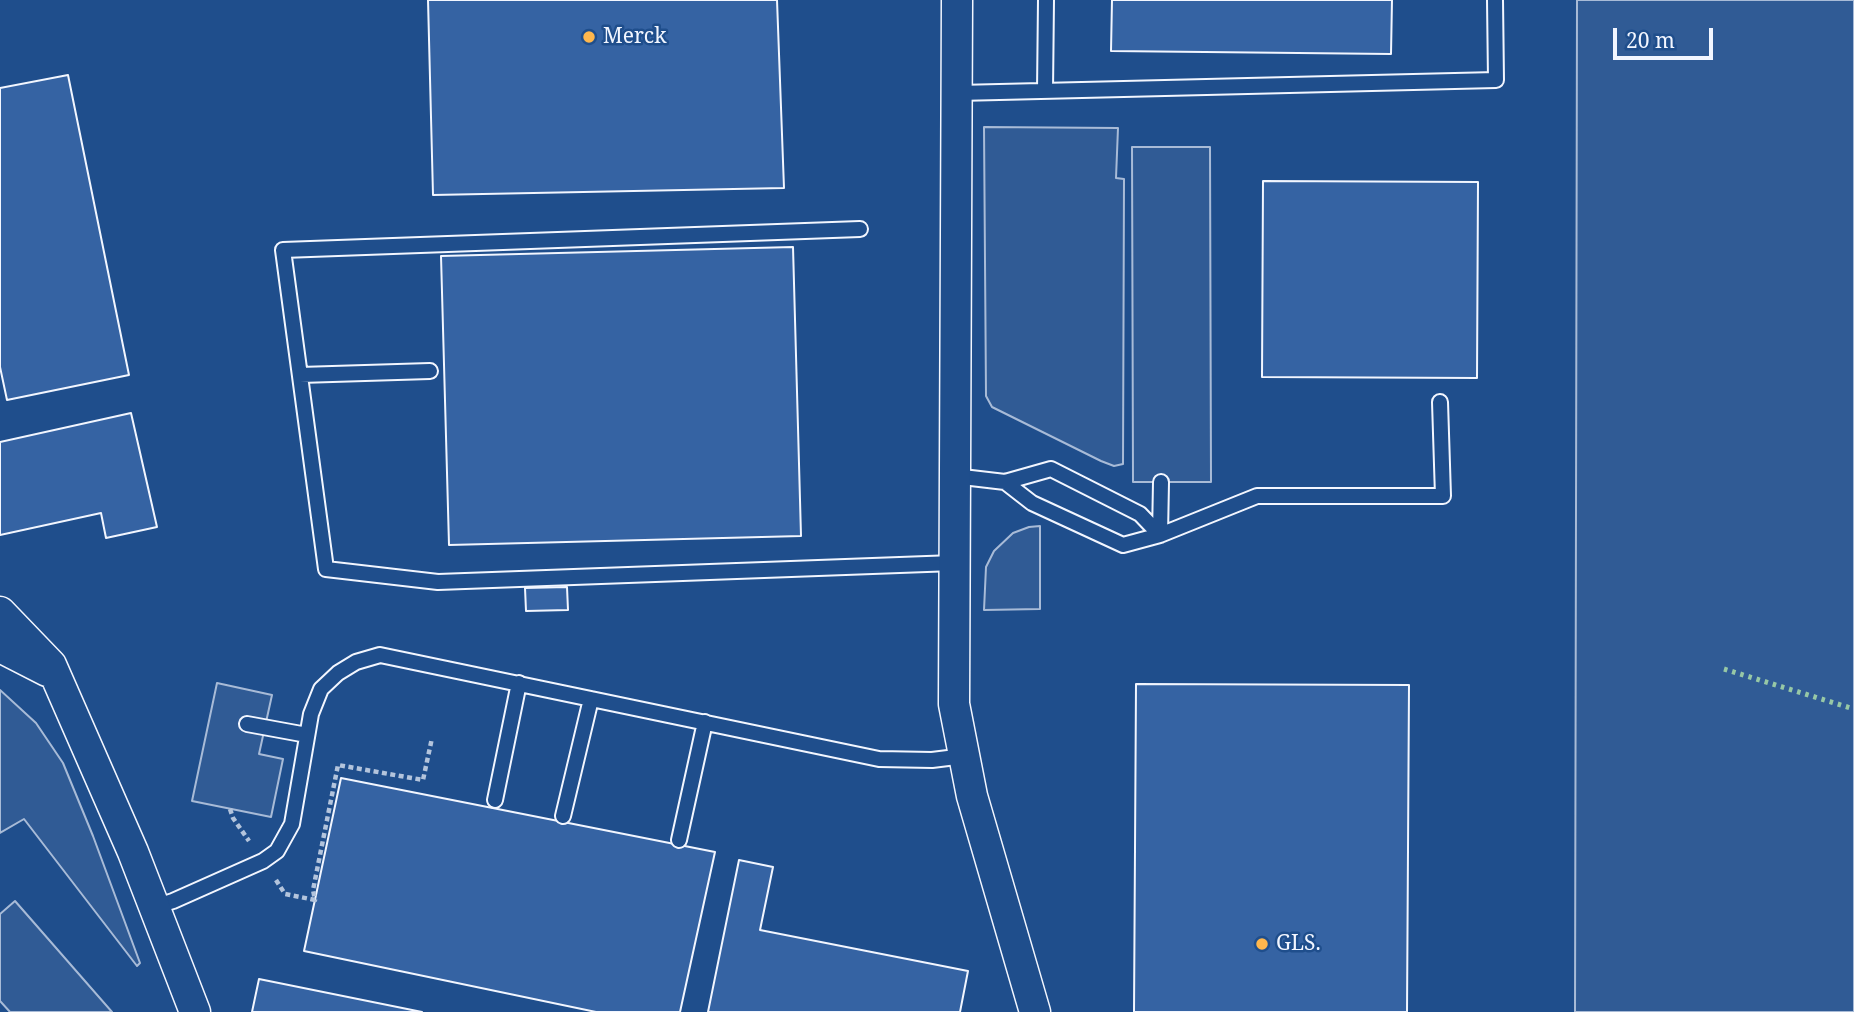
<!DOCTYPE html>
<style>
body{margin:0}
#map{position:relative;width:1854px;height:1012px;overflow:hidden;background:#1f4e8c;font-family:"Noto Serif",serif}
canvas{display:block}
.scale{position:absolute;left:1613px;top:28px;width:100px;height:32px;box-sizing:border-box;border:4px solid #f2f6ff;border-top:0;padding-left:9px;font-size:21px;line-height:24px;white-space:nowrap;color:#f2f6ff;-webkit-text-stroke:5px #1f4e8c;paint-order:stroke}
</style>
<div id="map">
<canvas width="1854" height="1012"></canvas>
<div class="scale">20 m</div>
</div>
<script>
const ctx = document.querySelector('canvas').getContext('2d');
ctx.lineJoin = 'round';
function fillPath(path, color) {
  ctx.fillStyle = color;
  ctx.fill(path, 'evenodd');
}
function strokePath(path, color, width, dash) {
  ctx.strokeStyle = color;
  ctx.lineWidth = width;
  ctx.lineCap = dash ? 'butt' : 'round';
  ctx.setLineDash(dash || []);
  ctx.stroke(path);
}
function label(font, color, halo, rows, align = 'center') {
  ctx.font = font + ' "Noto Serif",serif';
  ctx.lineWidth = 5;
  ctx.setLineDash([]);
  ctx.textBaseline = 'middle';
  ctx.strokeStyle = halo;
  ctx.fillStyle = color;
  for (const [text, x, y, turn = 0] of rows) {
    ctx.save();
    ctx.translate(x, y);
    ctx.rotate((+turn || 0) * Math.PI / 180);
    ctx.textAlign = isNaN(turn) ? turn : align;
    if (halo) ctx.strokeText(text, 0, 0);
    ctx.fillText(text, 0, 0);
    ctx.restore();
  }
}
const built = new Path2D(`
 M1577,0H1854V1012H1575Z
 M984,127L1118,128L1116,178L1124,179L1123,464L1114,466L1101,461L992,407L986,396Z
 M1132,147H1210L1211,482H1133Z
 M1040,526V609L984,610L986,567L994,551L1013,533L1029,527Z
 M217,683L272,695L259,754L283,759L271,817L192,801Z
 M0,690L36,723L63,763L93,836L140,963L137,966L24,819L0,833Z
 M15,901L112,1012H10L0,1001V914Z`);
fillPath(built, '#305b95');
strokePath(built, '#a8bbd7', 2);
const building = new Path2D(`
 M428,0H777L784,188L433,195Z
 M1112,0H1392L1391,54L1111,51Z
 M68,75L129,375L7,400L0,367V88Z
 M1263,181L1478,182L1477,378L1262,377Z
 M793,247L801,536L449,545L441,256Z
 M131,413L157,527L106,538L101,513L0,535V442Z
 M567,587L568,610L526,611L525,588Z
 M1136,684L1409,685L1407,1012H1134Z
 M341,778L715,852L680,1012H596L304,951Z
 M739,860L773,867L760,930L968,971L960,1012H708Z
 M259,979L422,1012H252Z`);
fillPath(building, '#3563a3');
strokePath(building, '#f2f6ff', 2);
const lane = new Path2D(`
 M1045,91L1046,0
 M958,93L1496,80L1495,0
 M860,229L283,250L326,569L438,582L954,563
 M300,375L430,371
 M954,476L1005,482L1051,469L1140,514L1160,535
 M1005,482L1032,503L1123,545L1160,535L1257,496H1443L1440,402
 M1160,535L1161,482
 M247,724L307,735
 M495,800L519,683
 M563,816L591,699
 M679,840L705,722
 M154,907L173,901L263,861L277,851L292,824L311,714L321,689L338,673L356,662L380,655L879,759L932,760L964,756`);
const street = new Path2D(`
 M957,0L954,704L972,796L1035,1012
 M0,612L51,665L133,852L195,1012
 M0,647L47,671`);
strokePath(lane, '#f2f6ff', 18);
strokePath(street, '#f2f6ff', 33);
strokePath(new Path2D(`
 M230,809L233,818L249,841
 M276,880L285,894L315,900L313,890L338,765L423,780L432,738`), '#b3c4dc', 4.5, [5, 3.5]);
strokePath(lane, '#1f4e8c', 14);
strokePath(street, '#1f4e8c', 30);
strokePath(new Path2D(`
 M1724,669L1854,709`), '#97c8a6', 5, [3.5, 5]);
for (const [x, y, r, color] of [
 [589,37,7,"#ffb74d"],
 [1262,944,7,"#ffb74d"]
]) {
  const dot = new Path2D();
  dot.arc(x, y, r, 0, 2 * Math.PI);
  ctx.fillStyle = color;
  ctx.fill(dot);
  strokePath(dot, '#1f4e8c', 2.5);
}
label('21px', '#f2f6ff', '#1f4e8c', [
 ["Merck",603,37],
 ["GLS.",1276,944]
], 'left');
</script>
